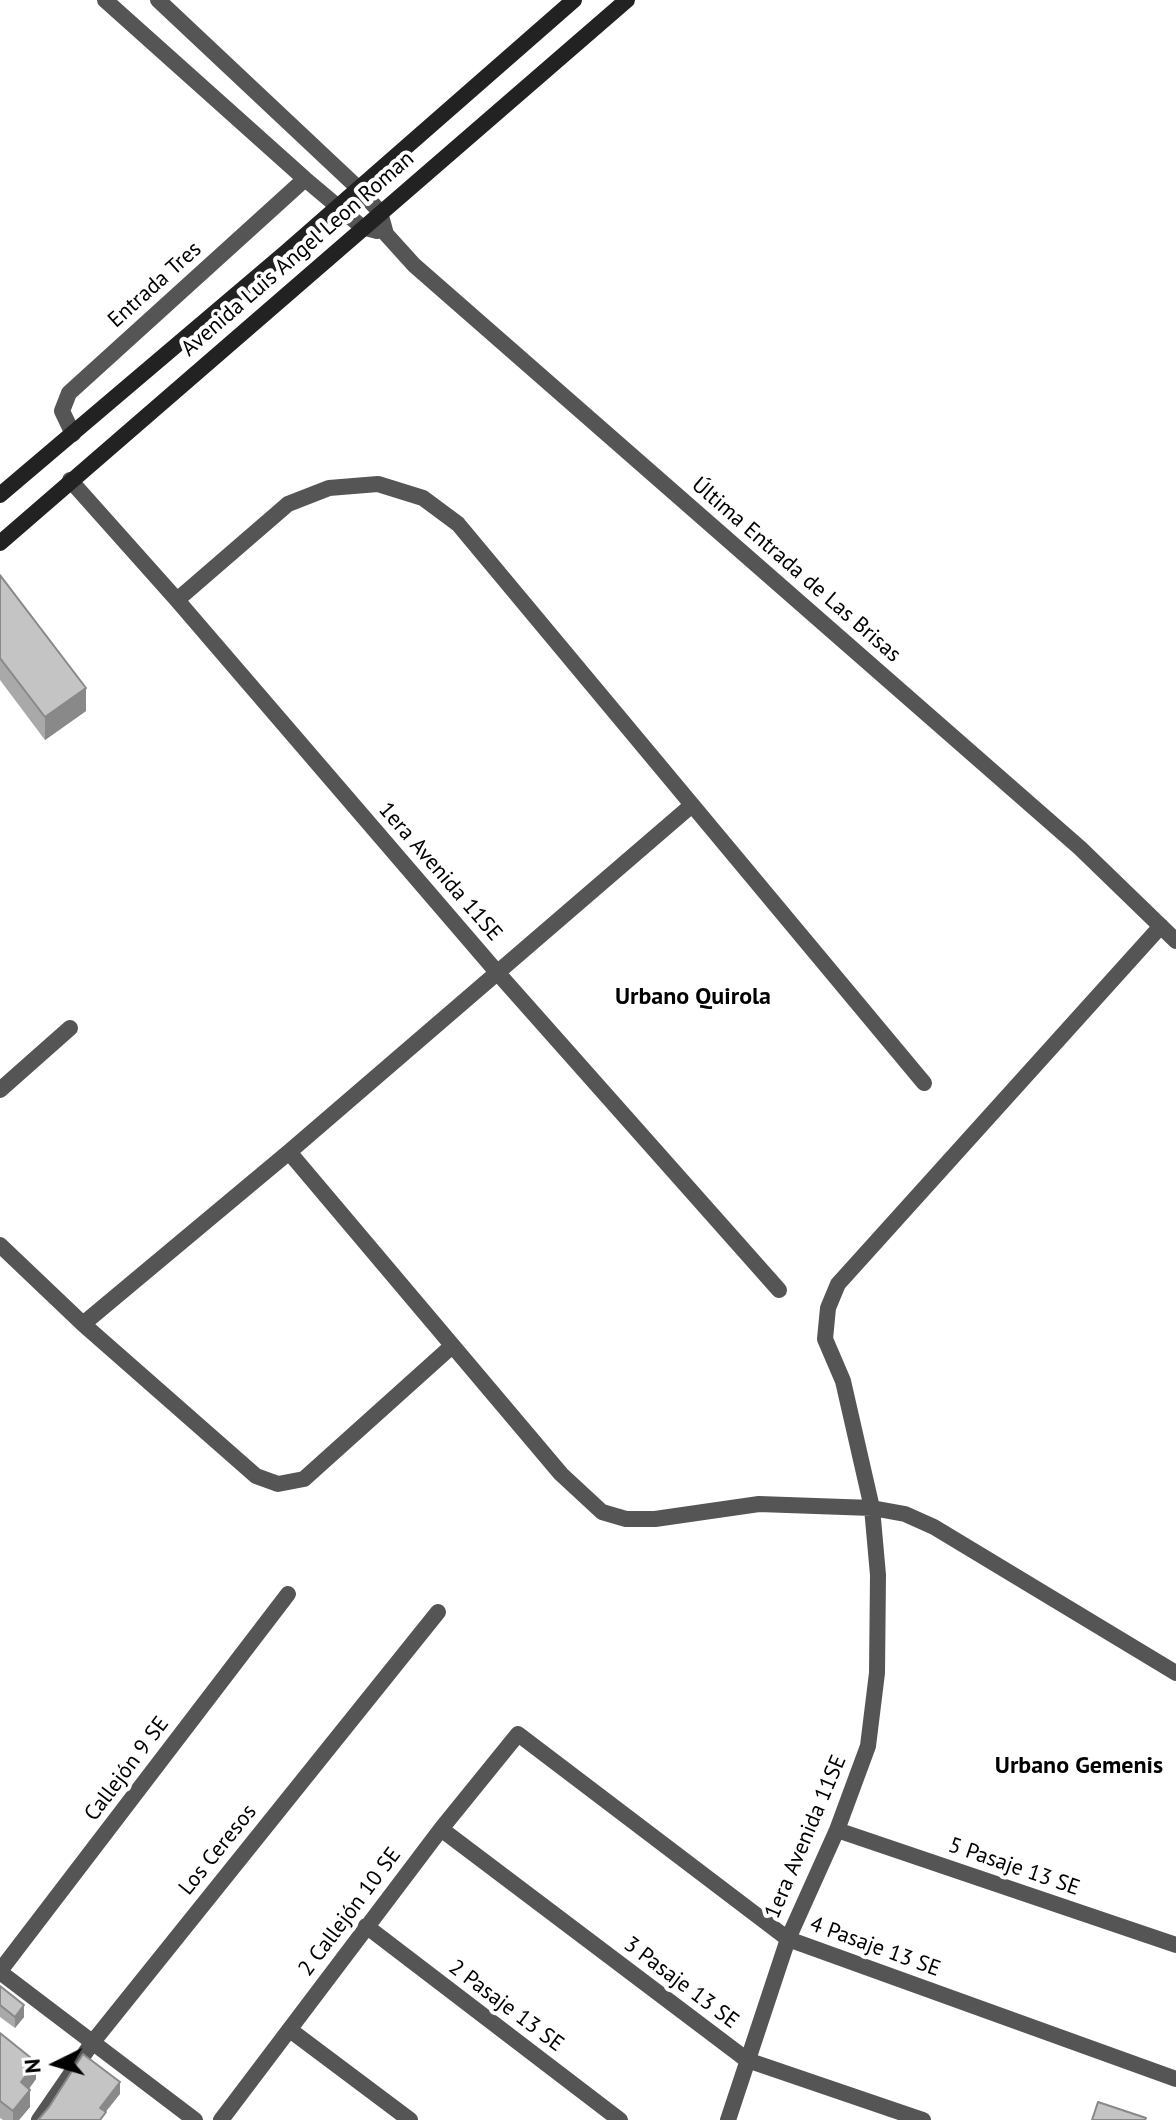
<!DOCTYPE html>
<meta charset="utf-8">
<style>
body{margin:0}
#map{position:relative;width:1176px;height:2120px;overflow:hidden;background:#fff;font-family:"PT Sans",sans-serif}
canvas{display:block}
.north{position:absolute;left:16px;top:2024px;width:80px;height:80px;-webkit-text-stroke:6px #fff;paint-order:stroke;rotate:265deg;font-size:22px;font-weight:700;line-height:32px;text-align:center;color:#000}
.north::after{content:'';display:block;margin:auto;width:28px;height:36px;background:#000;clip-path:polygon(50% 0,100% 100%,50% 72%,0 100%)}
</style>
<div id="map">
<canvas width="1176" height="2120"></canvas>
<div class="north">N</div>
</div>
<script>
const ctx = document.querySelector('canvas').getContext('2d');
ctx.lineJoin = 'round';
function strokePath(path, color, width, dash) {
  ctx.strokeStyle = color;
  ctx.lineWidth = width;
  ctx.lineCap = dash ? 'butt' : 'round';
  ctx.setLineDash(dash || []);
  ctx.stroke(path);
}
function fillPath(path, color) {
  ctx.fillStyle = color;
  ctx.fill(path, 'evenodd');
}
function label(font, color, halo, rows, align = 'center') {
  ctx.font = font + ' "PT Sans",sans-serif';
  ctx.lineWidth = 8;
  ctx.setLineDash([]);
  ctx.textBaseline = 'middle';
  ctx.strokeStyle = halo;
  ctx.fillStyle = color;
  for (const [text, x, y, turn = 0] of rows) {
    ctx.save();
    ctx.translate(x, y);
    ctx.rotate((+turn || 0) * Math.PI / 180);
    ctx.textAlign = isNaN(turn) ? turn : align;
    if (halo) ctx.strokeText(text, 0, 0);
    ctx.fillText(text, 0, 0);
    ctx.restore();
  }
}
strokePath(new Path2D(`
 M105,0L305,179L362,227L377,231
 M158,0L358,188L380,212L386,234L414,265L1080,848L1176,941
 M73,434L62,411L69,393L305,179
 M70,480L177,600L496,971L779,1290
 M177,600L288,504L329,488L378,484L423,498L458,524L924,1083
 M0,1090L70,1028
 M289,1152L561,1474L602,1512L626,1519H655L759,1504L872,1508L905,1514L934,1527L1176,1673
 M0,1245L83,1324L256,1476L278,1484L304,1479L452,1346
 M83,1324L289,1152L692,805
 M441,1829L747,2060L923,2120
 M837,1830L1176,1945
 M366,1926L620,2120
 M0,1971L288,1594
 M0,1972L195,2120
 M290,2030L410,2120
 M39,2120L92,2043L438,1612
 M221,2120L441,1829L518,1734L788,1939L1176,2079
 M728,2120L788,1939L837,1830L868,1746L877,1673L878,1575L872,1508L843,1381L825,1339L828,1308L838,1284L1161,926`), '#555', 16);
strokePath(new Path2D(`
 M0,495L285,253L574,0
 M0,543L627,0`), '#222', 16);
fillPath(new Path2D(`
 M0,575L86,711L45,740L0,680Z
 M0,1986L24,2017L15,2028L0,2017Z
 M0,2033L36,2079L29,2089L30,2107L19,2120H3L0,2118Z`), '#a9a9a9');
fillPath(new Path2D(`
 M86,688V711L45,740V717Z
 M24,2005V2017L15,2028V2017Z
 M36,2062V2079L21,2099V2082Z
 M120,2082V2094L100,2119V2108Z
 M30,2090V2107L19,2120H13V2111Z`), '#898989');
const building = new Path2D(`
 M0,575L86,688L45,717L0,658Z
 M0,1986L24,2005L15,2017L0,2005Z
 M0,2033L36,2062L21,2082L30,2090L13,2111L0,2101Z
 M83,2054L120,2082L100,2108L106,2112L100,2120H38L49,2107Z
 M1098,2102L1146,2118L1145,2120H1092Z`);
fillPath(building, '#c4c4c4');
strokePath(building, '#898989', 2);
label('22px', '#000', '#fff', [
 ["Avenida Luis Angel Leon Roman",298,254,-41],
 ["Entrada Tres",155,285,-42],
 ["Última Entrada de Las Brisas",796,570,41],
 ["1era Avenida 11SE",440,872,49],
 ["Callejón 9 SE",127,1769,-53],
 ["1era Avenida 11SE",806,1837,-67],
 ["Los Ceresos",218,1850,-51],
 ["5 Pasaje 13 SE",1014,1867,19],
 ["2 Callejón 10 SE",350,1912,-53],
 ["4 Pasaje 13 SE",875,1947,20],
 ["3 Pasaje 13 SE",681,1983,37],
 ["2 Pasaje 13 SE",506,2006,37]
]);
label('bold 24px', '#000', '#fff', [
 ["Urbano Quirola",693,997],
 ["Urbano Gemenis",1079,1766]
]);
</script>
